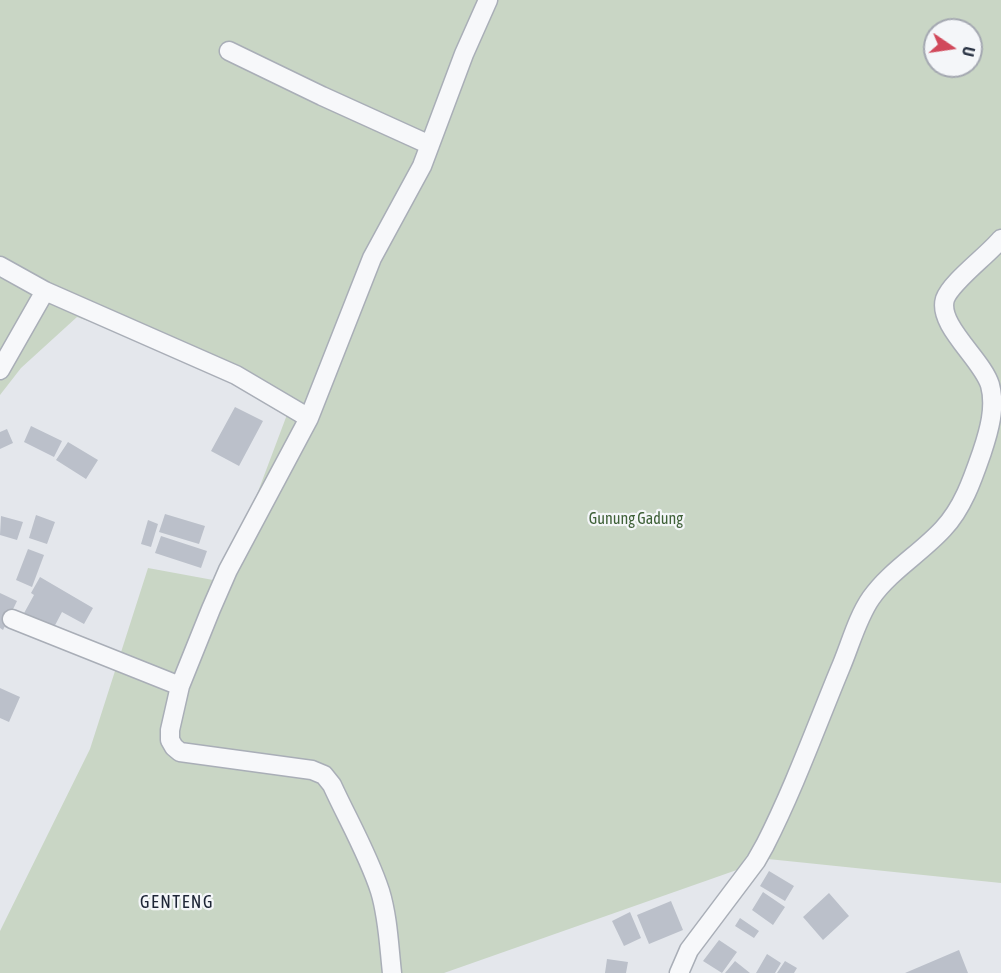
<!DOCTYPE html>
<style>
body{margin:0}
#map{position:relative;width:1001px;height:973px;overflow:hidden;background:#e4e7ec;font-family:"Asap Condensed",sans-serif}
canvas{display:block}
.north{position:absolute;left:923px;top:18px;width:60px;height:60px;box-sizing:border-box;background:#f4f6f9;border:2px solid #a4a8b1;border-radius:50%;rotate:103deg;font-size:16px;font-weight:700;line-height:24px;text-align:center;color:#2b3445}
.north::after{content:'';display:block;margin:auto;width:21px;height:27px;background:#d1495b;clip-path:polygon(50% 0,100% 100%,50% 72%,0 100%)}
</style>
<div id="map">
<canvas width="1001" height="973"></canvas>
<div class="north">U</div>
</div>
<script>
const ctx = document.querySelector('canvas').getContext('2d');
ctx.lineJoin = 'round';
function fillPath(path, color) {
  ctx.fillStyle = color;
  ctx.fill(path, 'evenodd');
}
function strokePath(path, color, width, dash) {
  ctx.strokeStyle = color;
  ctx.lineWidth = width;
  ctx.lineCap = dash ? 'butt' : 'round';
  ctx.setLineDash(dash || []);
  ctx.stroke(path);
}
function label(font, color, halo, rows, align = 'center') {
  ctx.font = font + ' "Asap Condensed",sans-serif';
  ctx.lineWidth = 4.5;
  ctx.setLineDash([]);
  ctx.textBaseline = 'middle';
  ctx.strokeStyle = halo;
  ctx.fillStyle = color;
  for (const [text, x, y, turn = 0] of rows) {
    ctx.save();
    ctx.translate(x, y);
    ctx.rotate((+turn || 0) * Math.PI / 180);
    ctx.textAlign = isNaN(turn) ? turn : align;
    if (halo) ctx.strokeText(text, 0, 0);
    ctx.fillText(text, 0, 0);
    ctx.restore();
  }
}
fillPath(new Path2D(`
 M0,0H1001V883L768,859L444,973H0V931L90,749L148,568L224,582L288,412L268,386L77,317L21,368L0,395ZM935,30H971V66H935Z`), '#c9d6c5');
fillPath(new Path2D(`
 M235,407L263,421L239,466L211,451Z
 M31,426L62,441L54,457L24,442Z
 M7,429L13,443L0,449V432Z
 M68,442L98,460L86,479L56,460Z
 M165,514L205,526L199,544L159,532Z
 M36,515L55,522L47,544L29,538Z
 M1,516L23,522L17,540L0,535Z
 M148,520L158,524L151,547L141,544Z
 M161,536L207,551L201,568L155,553Z
 M28,549L44,555L32,587L16,580Z
 M40,577L93,608L84,624L62,612L52,631L23,615L34,595L31,593Z
 M0,593L17,601L3,630L0,628Z
 M0,688L20,697L9,722L0,718Z
 M769,871L794,886L785,901L760,886Z
 M763,892L785,907L773,925L752,910Z
 M829,893L849,916L823,940L803,917Z
 M671,901L683,930L649,944L637,915Z
 M630,912L641,938L624,946L612,921Z
 M740,918L759,931L754,938L735,926Z
 M719,940L737,952L722,973L703,961Z
 M959,950L968,973H905Z
 M767,954L781,963L775,973H756Z
 M607,959L628,962L626,973H605Z
 M735,961L750,973H725Z
 M785,961L797,968L794,973H777Z`), '#bbc0ca');
const minor = new Path2D(`
 M229,51L322,96L430,145
 M0,266L45,291L236,375L309,418
 M0,370L45,291
 M12,619L180,686
 M392,973C389,946 388,917 380,891C368,854 348,820 332,785L324,775L312,770L180,752L174,747L170,740V730L180,686L211,609L228,570L309,418L372,258L422,166L464,54L488,0
 M679,973L689,950L756,861L765,845C794,788 816,727 840,669C850,646 857,618 871,598C890,571 921,553 943,529C963,508 973,478 982,452C989,431 996,407 990,385C982,359 937,325 945,299C951,282 988,255 1001,239`);
strokePath(minor, '#a9aeb7', 21);
strokePath(minor, '#f7f8fa', 18);
label('16px', '#3f6138', '#f4f6f9', [
 ["Gunung Gadung",636,519]
]);
ctx.letterSpacing = '1.5px';
label('18px', '#1d2536', '#f4f6f9', [
 ["GENTENG",177,902]
]);
ctx.letterSpacing = '0px';
</script>
